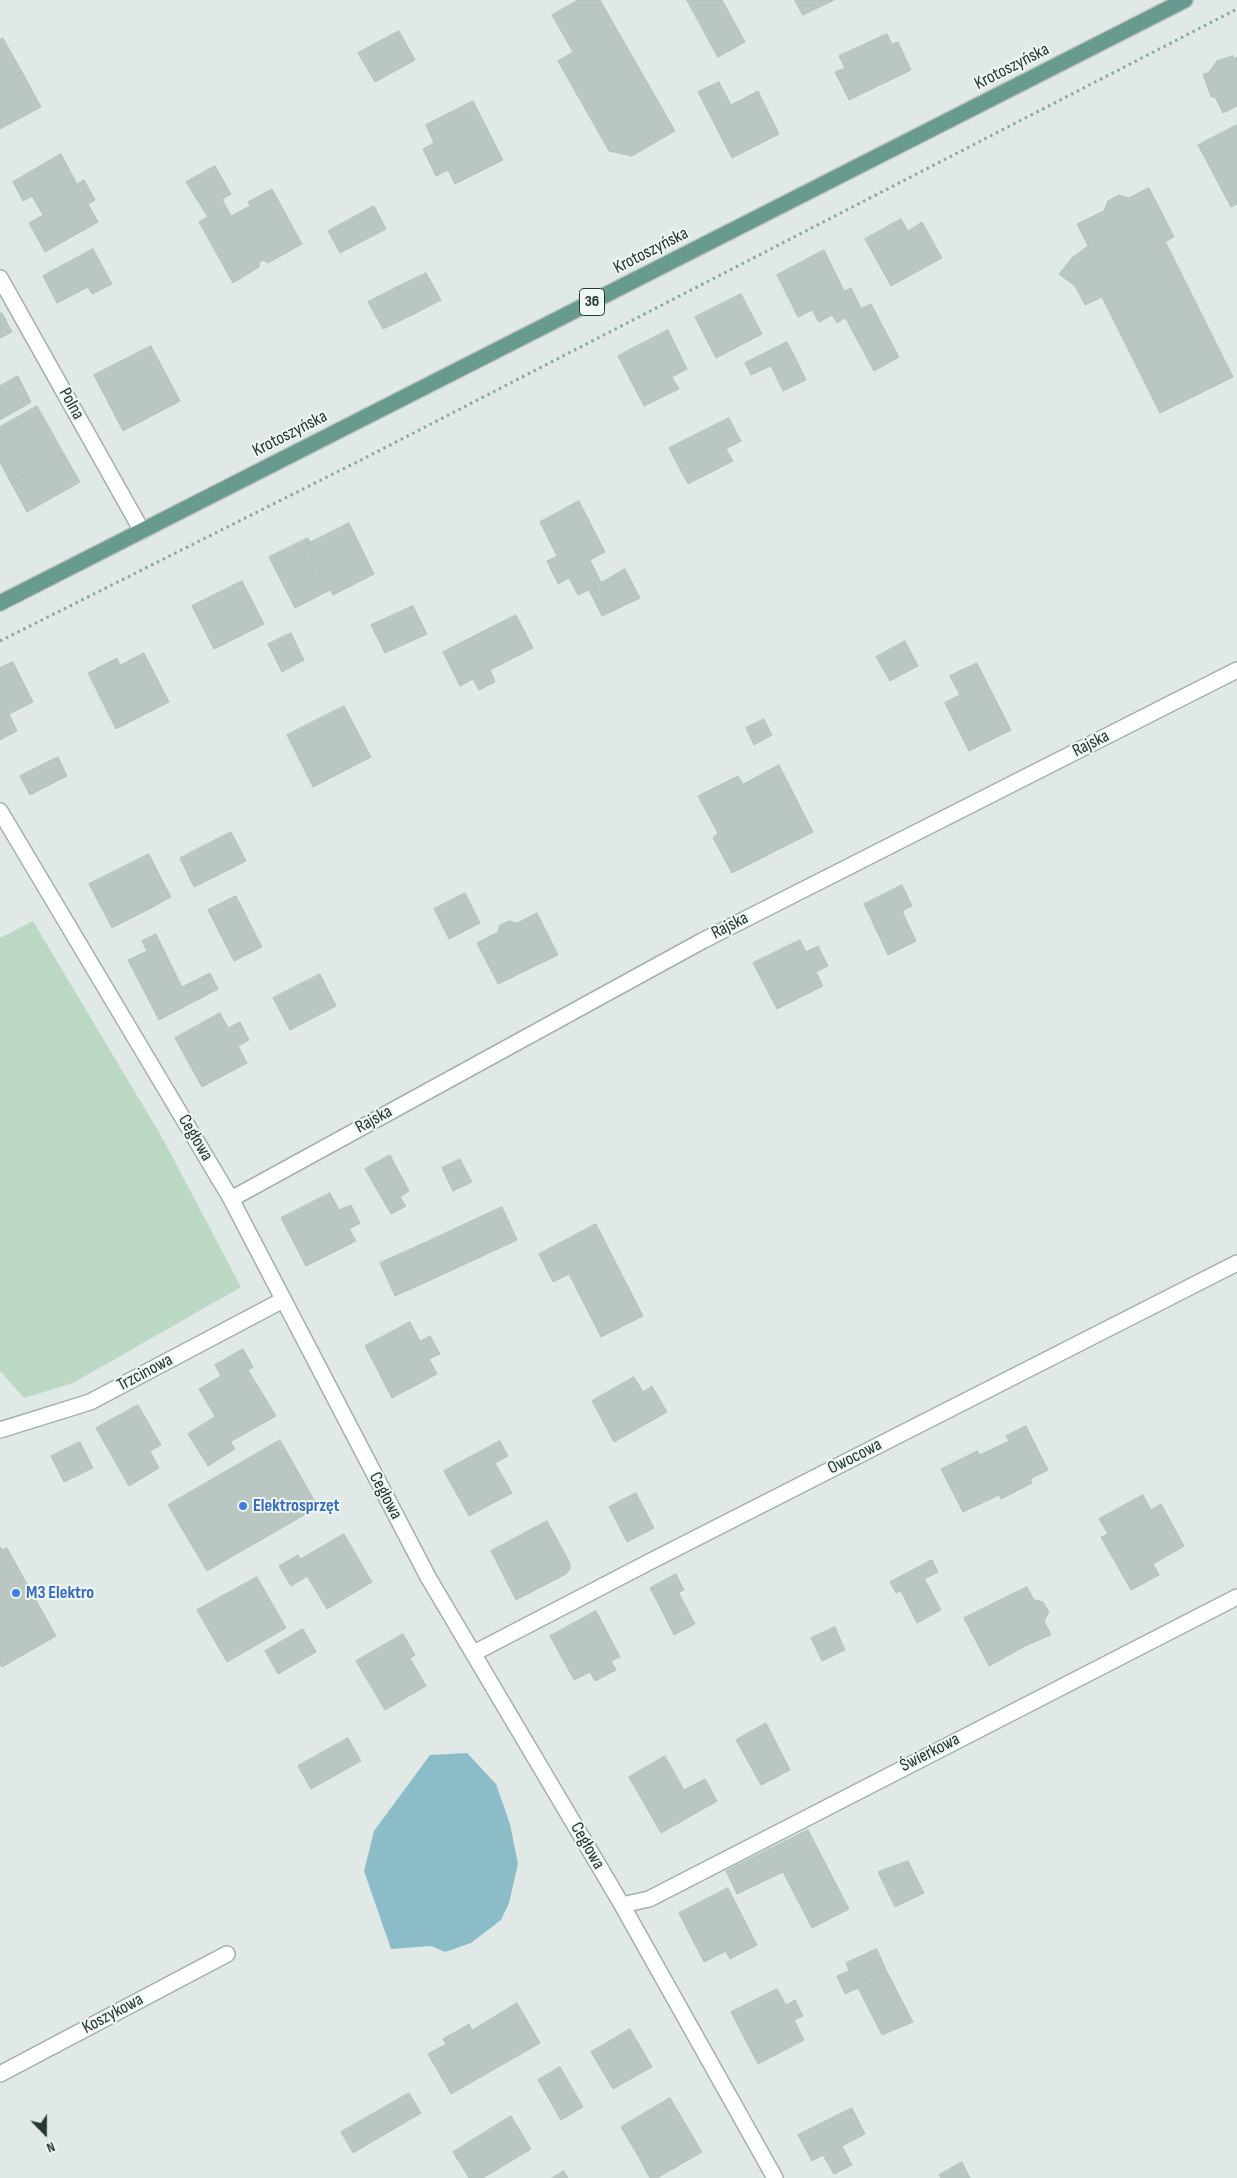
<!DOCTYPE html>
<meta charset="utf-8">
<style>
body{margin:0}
#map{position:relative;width:1237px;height:2178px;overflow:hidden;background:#e0e9e5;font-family:"Sofia Sans Condensed",sans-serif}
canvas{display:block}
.north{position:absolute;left:20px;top:2108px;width:50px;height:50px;-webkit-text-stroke:4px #f0f6f3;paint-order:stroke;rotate:158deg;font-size:14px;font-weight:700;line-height:20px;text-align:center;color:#233733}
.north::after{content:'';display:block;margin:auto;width:18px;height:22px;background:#233733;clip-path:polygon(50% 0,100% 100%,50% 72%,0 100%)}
</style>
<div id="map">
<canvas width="1237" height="2178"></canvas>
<div class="north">N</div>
</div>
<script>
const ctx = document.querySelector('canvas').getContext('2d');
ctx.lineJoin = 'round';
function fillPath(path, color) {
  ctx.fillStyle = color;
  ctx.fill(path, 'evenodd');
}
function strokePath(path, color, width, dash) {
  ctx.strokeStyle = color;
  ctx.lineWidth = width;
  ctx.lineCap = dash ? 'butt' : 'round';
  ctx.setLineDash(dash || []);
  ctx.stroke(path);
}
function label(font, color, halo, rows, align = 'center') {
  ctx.font = font + ' "Sofia Sans Condensed",sans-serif';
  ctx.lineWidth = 4;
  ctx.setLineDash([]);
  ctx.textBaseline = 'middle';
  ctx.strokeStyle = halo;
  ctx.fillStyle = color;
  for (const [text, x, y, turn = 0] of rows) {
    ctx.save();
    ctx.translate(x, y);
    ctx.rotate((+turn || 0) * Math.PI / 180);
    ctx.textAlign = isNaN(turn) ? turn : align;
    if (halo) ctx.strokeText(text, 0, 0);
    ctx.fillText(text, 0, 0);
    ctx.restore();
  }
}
fillPath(new Path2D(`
 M33,921L164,1141L241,1287L73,1383L24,1398L0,1371V938Z`), '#bbd8c4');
fillPath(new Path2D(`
 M467,1753L496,1784L510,1824L518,1864L509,1903L501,1920L471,1943L445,1952L431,1946L391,1949L364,1871L374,1831L430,1755Z`), '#8dbcc9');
const building = new Path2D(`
 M578,0H600L616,28L573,52L552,15Z
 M687,0H722L745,42L718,57Z
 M795,0H834L803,15Z
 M616,28L675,131L632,156L609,151L558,61Z
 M399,31L415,60L375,82L358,53Z
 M887,34L892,44L898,42L911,70L849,100L835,72L845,68L839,56Z
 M3,38L22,72L0,85V40Z
 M1233,56L1234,59L1237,57V106L1223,113L1215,97H1211L1203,74L1208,73L1217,61Z
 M22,72L41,107L0,129V85Z
 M719,82L731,105L758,91L779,134L732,158L698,92Z
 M473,101L503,160L455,184L448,170L436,176L423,149L434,143L426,125Z
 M1237,125V204L1231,207L1198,145Z
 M61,154L77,184L84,180L95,200L88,204L98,222L45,252L29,223L43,215L32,196L23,201L13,182Z
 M215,166L231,194L222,199L231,216L250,206L248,202L272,189L302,244L268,263L263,260L259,263V267L233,283L199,222L208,217L186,182Z
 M1149,188L1174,237L1102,273L1077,224L1104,211L1108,201L1119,195L1128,198Z
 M374,206L386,229L340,253L328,231Z
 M901,219L908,231L922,222L942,258L891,286L865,239Z
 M1165,241L1233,377L1160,413L1102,297L1085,305L1075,286L1059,274L1072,258L1088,246L1102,273Z
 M93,249L112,284L92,294L88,287L57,303L43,276Z
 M824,250L844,291L851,288L861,308L837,323L832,315L819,322L812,310L798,317L777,275Z
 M426,273L441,300L412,315L397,287Z
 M397,287L412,315L383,329L368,302Z
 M741,294L762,334L716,358L695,317Z
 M871,304L899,357L874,371L845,317Z
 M2,313L12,332L0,338V314Z
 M668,330L687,369L672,377L679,389L644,406L618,356Z
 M787,342L794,355L751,375L745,363Z
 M151,346L180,401L123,431L94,375Z
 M794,355L806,380L783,391L771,366Z
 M18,376L31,402L0,420V386Z
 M37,406L64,454L11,483L0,462V427Z
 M729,418L741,441L726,449L733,461L688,484L669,448Z
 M64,454L80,482L27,512L11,483Z
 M579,501L605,552L590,560L602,584L578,595L569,578L558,584L547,561L557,556L540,522Z
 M349,523L374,574L333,595L307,544Z
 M308,538L310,543L307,544L330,590L295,608L269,557Z
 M625,569L640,598L602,616L589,590Z
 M242,581L264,624L214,649L192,606Z
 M413,606L427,634L385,653L371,625Z
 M516,615L533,648L490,670L495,682L479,690L473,679L460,686L443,652Z
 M291,633L304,660L282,672L268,644Z
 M905,641L918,666L890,681L876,657Z
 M144,653L169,702L116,729L88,673L117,658L120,665Z
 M13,662L33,702L9,714L17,731L0,740V668Z
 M977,663L986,681L960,695L950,676Z
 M986,681L1011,730L969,751L945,703Z
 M344,706L371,757L313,787L287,735Z
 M764,719L772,735L754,745L746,728Z
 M58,757L67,776L30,795L20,776Z
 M779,765L813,832L732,873L713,838L718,833L698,796L738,776L743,784Z
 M231,832L246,861L194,887L180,858Z
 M149,854L164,884L144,895L151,908L112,928L89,884Z
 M164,884L171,897L151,908L144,895Z
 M902,885L912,906L902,911L916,941L888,955L864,904Z
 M465,893L480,923L449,939L434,909Z
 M236,896L262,947L234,961L208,910Z
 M537,913L558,955L498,984L477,943L498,932L500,925L509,921L517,923Z
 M156,934L182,987L210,973L218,989L159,1020L128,960L147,951L142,941Z
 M800,940L806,952L818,946L828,966L816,972L823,986L777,1009L753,963Z
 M320,974L336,1006L290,1030L273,998Z
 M220,1013L228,1028L240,1022L249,1040L238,1046L247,1063L202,1087L175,1038Z
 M390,1155L409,1191L400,1197L406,1206L391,1214L365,1169Z
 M460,1159L472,1182L453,1191L442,1168Z
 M330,1193L339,1210L351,1205L360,1223L349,1229L356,1241L306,1266L281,1218Z
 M502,1207L517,1240L433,1279L418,1246Z
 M596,1224L643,1316L601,1337L569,1274L553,1282L539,1254Z
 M418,1246L433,1279L395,1296L380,1263Z
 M410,1322L420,1341L430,1336L440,1354L429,1359L437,1374L392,1398L365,1346Z
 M243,1349L253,1367L248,1370L276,1416L230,1442L199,1389L221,1376L215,1365Z
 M634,1377L643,1392L652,1386L667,1412L614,1442L592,1401Z
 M138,1405L161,1445L150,1451L159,1468L129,1486L96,1428Z
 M215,1417L235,1449L208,1466L188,1434Z
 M1026,1426L1048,1470L1030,1479L1032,1483L1001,1499L999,1495L963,1512L941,1469L977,1451L980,1455L1009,1441L1006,1436Z
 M280,1440L318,1507L207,1571L168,1505Z
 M500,1441L508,1456L495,1463L512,1493L469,1516L444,1471Z
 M80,1442L93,1468L64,1482L51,1456Z
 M636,1493L654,1528L627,1542L609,1507Z
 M1143,1495L1151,1510L1161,1504L1184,1546L1153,1564L1159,1575L1131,1590L1101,1537L1108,1534L1099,1519Z
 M547,1521L570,1563V1569L566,1574L516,1600L491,1551Z
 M344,1534L372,1582L327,1609L307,1576L291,1586L279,1566L298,1555L300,1559Z
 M0,1547L2,1550L7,1548L56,1636L2,1667L0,1664Z
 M932,1560L938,1572L896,1593L890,1582Z
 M676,1574L684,1590L658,1603L650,1588Z
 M257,1577L286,1628L227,1662L197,1610Z
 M924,1578L941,1610L917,1623L901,1591Z
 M1027,1587L1034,1600L1043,1602L1049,1612L1044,1621L1051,1635L1027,1645L989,1666L964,1618Z
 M678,1592L695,1624L674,1635L658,1603Z
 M596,1611L620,1657L611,1661L616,1670L595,1681L590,1672L574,1680L550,1636Z
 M835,1627L845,1650L822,1661L811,1638Z
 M303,1629L316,1652L278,1674L265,1651Z
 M403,1634L415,1655L410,1658L426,1686L385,1710L356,1661Z
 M766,1723L790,1770L761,1785L736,1740Z
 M348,1738L361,1761L311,1789L298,1766Z
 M665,1756L684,1790L705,1779L717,1801L661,1833L629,1777Z
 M808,1830L849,1909L812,1928L783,1872L737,1894L726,1871Z
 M908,1861L924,1893L895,1907L878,1872Z
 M728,1888L757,1945L730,1959L726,1951L704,1962L679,1913Z
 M877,1949L886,1970L856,1984L858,1988L845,1994L837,1976L849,1971L846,1963Z
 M886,1970L913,2022L882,2035L856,1984Z
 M777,1989L786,2005L795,2000L803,2016L794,2020L804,2040L758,2064L731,2012Z
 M517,2003L540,2043L451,2094L428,2054L446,2044L443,2039L469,2024L472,2030Z
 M630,2029L652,2067L613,2089L591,2052Z
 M560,2067L583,2107L561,2120L538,2080Z
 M409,2093L421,2113L353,2153L341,2132Z
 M670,2098L686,2125L637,2154L621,2127Z
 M852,2108L865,2134L842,2146L852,2165L834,2174L823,2155L812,2161L798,2135Z
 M511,2116L531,2149L483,2178H469L453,2152Z
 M686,2125L702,2152L657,2178H650L637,2154Z
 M962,2162L970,2178H941L939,2175Z
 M564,2171L568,2178H552Z`);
fillPath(building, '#b9c6c1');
strokePath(building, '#b3c2bc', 1);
const minor = new Path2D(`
 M0,278L142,531
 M0,811L231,1199L428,1577L622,1905L775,2178
 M231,1199L702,941L1237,670
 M0,1430L90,1402L283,1300
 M474,1653L653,1560L1237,1263
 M622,1905L649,1899L1237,1597
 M0,2074L227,1954`);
const major = new Path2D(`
 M0,603L1185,0`);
strokePath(minor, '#a4b0ac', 18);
strokePath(major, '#bdc3c2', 18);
strokePath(new Path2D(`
 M0,641L361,460L1237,9`), '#84a99f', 3, [2.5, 4]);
strokePath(minor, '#fff', 15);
strokePath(major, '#699a90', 15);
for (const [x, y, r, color] of [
 [243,1506,5,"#3f7fe0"],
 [16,1593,5,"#3f7fe0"]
]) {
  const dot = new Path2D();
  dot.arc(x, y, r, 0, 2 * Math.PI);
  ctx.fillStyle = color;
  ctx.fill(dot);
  strokePath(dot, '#f0f6f3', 2);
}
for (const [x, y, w] of [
 [592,302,25]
]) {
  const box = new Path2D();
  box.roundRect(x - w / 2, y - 13.5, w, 27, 4);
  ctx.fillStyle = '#f0f6f3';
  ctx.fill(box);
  strokePath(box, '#233733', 1);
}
label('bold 16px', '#233733', null, [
 ["36",592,302]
]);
label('18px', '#233733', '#f0f6f3', [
 ["Krotoszyńska",1012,67,-27],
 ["Krotoszyńska",651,251,-27],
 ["Polna",71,404,61],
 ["Krotoszyńska",290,434,-27],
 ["Rajska",1091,744,-27],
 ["Rajska",730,926,-27],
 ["Rajska",374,1120,-29],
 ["Cegłowa",195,1138,59],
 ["Trzcinowa",145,1373,-28],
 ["Owocowa",855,1457,-27],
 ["Cegłowa",385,1496,62],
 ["Świerkowa",930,1753,-27],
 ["Cegłowa",587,1846,60],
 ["Koszykowa",113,2014,-28]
]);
label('bold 18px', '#366cbe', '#f0f6f3', [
 ["Elektrosprzęt",253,1506],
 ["M3 Elektro",26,1593]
], 'left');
</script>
